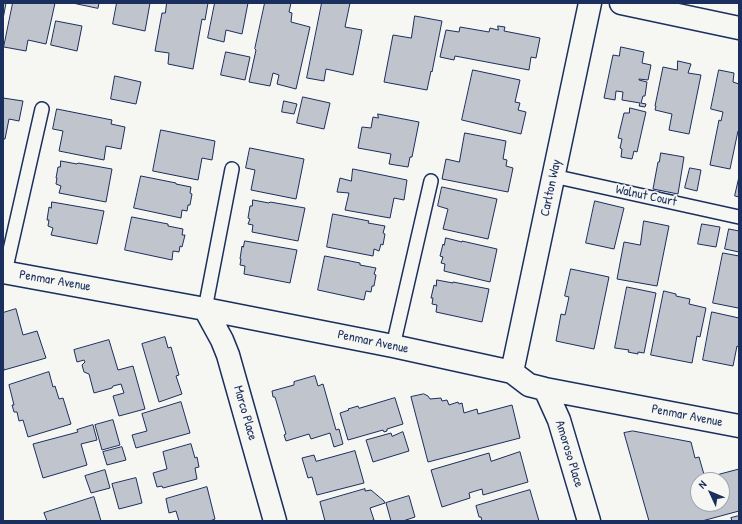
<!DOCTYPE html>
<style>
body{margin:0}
#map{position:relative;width:742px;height:524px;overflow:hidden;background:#f6f6f2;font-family:"Patrick Hand",sans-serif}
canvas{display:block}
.frame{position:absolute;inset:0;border:4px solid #1b2f5e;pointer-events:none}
.north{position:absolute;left:690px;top:472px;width:40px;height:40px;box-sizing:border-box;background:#f6f6f2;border:1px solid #9ea6b7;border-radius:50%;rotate:314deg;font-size:11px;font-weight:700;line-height:16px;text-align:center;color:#1b2f5e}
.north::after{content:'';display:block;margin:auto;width:14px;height:18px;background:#1b2f5e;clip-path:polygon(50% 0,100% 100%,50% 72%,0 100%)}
</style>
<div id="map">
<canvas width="742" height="524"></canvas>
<div class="frame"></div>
<div class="north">N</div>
</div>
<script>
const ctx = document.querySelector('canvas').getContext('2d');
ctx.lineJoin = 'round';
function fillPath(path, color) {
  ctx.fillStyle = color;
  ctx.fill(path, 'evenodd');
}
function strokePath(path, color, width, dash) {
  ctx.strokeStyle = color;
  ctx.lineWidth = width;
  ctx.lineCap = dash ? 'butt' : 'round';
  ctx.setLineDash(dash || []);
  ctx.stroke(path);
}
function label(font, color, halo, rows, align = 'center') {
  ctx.font = font + ' "Patrick Hand",sans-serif';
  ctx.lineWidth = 3.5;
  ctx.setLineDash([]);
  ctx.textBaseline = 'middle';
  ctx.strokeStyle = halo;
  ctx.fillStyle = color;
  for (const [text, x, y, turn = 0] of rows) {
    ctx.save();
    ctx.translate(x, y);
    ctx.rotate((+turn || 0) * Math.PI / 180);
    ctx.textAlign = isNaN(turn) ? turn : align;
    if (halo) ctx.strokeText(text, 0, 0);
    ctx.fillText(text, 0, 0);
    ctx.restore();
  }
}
const building = new Path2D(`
 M3,3H6L3,19Z
 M13,3H55L46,44L28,40L26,51L4,47Z
 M73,3H99L98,8Z
 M117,3H150L145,31L113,24Z
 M167,3H208L205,20L202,19L193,69L168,64L169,53L155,51L162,13H165Z
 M215,3H248L242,34L226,30L224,42L208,38Z
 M265,3H291L289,12L292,13L291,22L310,27L296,89L277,84L279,75L273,73L270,86L249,82L256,50L255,49Z
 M322,3H350L345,27L362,30L353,75L326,69L324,81L307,78Z
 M415,16L442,21L432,72L431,71L427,90L384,82L393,35L411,38Z
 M56,21L82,26L77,51L51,45Z
 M498,26L505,27L504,31L540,38L536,58L531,57L529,70L455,56L454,60L440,57L446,30L459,32L460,27L489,32L490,28L498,30Z
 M621,47L644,52L642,63L651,65L648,80L639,79V80L647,82L645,96H643L641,103L646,104L645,107L639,106L640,103L622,100L623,92L616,91L615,100L604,98L613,55L619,56Z
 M226,52L250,57L245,80L221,75Z
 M678,61L691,64L688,73L701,75L689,134L669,130L672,114L655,110L656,106H655L663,67L677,70Z
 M473,70L520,80L515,102L520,103L518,110L526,112L521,134L462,120Z
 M719,70L734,73L733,82L739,84V131H738L730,169L710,165L719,120L721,121L723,112L711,109Z
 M115,76L141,82L136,104L111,99Z
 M303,97L330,103L324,129L297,123Z
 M3,98L23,101L19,121L9,119L5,139H3Z
 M284,101L297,104L294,114L282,112Z
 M630,108L646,112L637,152L634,151L632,159L621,157L622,149L620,148L622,139L618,138L624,113H629Z
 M57,109L112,120L111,124L125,127L121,149L106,146L104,160L59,151L63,131L53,129Z
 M378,114L419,122L412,157H410L408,167L389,164L391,154L358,148L362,127L371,128L373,117L378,118Z
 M161,130L215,141L212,160L202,158L198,180L153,171Z
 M465,133L506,141L503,159L507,160L506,166L513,168L508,192L442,179L446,159L459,162Z
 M250,148L304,159L296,199L251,190L255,170L246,168Z
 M661,153L684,157L678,194L653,189L658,162H659Z
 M61,161L77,164L78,163L112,169L106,202L59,193L61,186L56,184L57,178H56L58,167H60Z
 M690,168L701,170L697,191L685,188Z
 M353,169L407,180L404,200L394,198L390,218L345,210L349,193L337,192L340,178L351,181Z
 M141,176L176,183V184L191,187L190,193L192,194L190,205H188L187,211L182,210L181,218L134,208Z
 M739,177V197L735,196Z
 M442,187L497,199L488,239L443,229L448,209L438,206Z
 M253,200L269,203L270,202L305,208L298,241L252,232L253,225L248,224L250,219L248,218L250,206H252Z
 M595,201L624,208L614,249L586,243Z
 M52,202L104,211L97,244L51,235L53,228L48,226L49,220H47L49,207L51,208Z
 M333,214L369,221L368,223L385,226L383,233L385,234L383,245L381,244L379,251L374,249L373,256L327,247Z
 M132,217L168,224V226L183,229L182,235H185L182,247L180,246L179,252L173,251L172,260L125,250Z
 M644,221L669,226L657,286L617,279L624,242L640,245Z
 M702,224L720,227L716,247L698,244Z
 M729,229L739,231V252L725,249Z
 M446,238L462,242V241L497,249L490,282L444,271L445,264L441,263L443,257L440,256L443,244L444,245Z
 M245,241L297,250L290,283L244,274L245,266L240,265L241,259H240L242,246L243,247Z
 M723,253L739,256V309L738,308L713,303Z
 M325,256L360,263V265L376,268L374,274L376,275L374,286H372L371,292L366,291L364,300L318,290Z
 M571,269L609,277L594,349L556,341L561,314L565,315L569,297L565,296Z
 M437,280L453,283V282L489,289L482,322L436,312L437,305L432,304L433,298H431L434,285L436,286Z
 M627,287L656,293L644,353L638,352V354L628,352L629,350L615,348Z
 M664,291L676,294V296L690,299L689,304L706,308L700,337L697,336L692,363L651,355Z
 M16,309L23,335L37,331L46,358L4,370L3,365V313Z
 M712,312L739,318V347L737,346L733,366L703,360Z
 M165,337L168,348L171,347L179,375L176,376L182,394L159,402L142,344Z
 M109,340L118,370L133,366L145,409L119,416L113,396L124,393L121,384L113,386L112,388L94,393L89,374L84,372L82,365L85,362L84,360L77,362L74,350Z
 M49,372L53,387L55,386L59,399L63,398L71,424L28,437L23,420L19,421L17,412H14L12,405H14L9,385Z
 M315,376L318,386L323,384L336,430L339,429L343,444L334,447L330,433L311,439L309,434L286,441L284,435L286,434L275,397H273L272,391L294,385V382Z
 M424,394L428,396L430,399L441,398L442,401L447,400L449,405L458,402L459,404L462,403L464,413L477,409L478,414L512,405L520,438L428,462L411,397Z
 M395,398L403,424L387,429V431L384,432L383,430L348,440L340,413L349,410L348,409L358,406L359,408Z
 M181,402L190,433L136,448L132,435L147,431L142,414Z
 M113,420L120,445L102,450L95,425Z
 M93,425L97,440L81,444L87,465L43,478L33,444L78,432L77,430Z
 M633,431L691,442L695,458L699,457L705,478L739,469V511L702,521H649L624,433ZM698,480H722V504H698Z
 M403,432L409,451L373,462L366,440L391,433L392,436Z
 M191,444L195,458L197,457L199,467L195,468L197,479L163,488L162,486L157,487L153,473L167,469L163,452Z
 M122,447L126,460L107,465L103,452Z
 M355,451L364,483L317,495L312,477L308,478L302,458L314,455L316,461Z
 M520,452L528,482L483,495L482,489L469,493L470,498L442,507L431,470L489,453L491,461Z
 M105,470L110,488L91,493L85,476Z
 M136,478L142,503L119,509L112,484Z
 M207,487L215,519L210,521H179L176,511L169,513L166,499Z
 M365,489V491L371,490L384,501L385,503L370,508L374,520L370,521H325L320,502Z
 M530,490L539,521H482L481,517H479L476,506Z
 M409,496L415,517L403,521H391L386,503Z
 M94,497L101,521H47L44,513Z
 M739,516V521H732L731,518Z`);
fillPath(building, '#c0c4cd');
strokePath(building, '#1b2f5e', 1);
const service = new Path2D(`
 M553,176L739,217
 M5,272L42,109
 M205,309L232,169
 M393,346L431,181`);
const minor = new Path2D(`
 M621,3L739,28
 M3,272L205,309L393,346L512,372L529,385L545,389L739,426
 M205,309L222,340L228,355L275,521
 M512,372L590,3
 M545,389L559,420L589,521`);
strokePath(service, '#1b2f5e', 16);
strokePath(minor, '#1b2f5e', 25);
strokePath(service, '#f6f6f2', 13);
strokePath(minor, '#f6f6f2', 22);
label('13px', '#1b2f5e', '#f6f6f2', [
 ["Carlton Way",551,188,-78],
 ["Walnut Court",646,196,12],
 ["Penmar Avenue",55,281,10],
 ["Penmar Avenue",373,342,12],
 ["Marco Place",245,413,74],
 ["Penmar Avenue",687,416,11],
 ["Amoroso Place",569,454,73]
]);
</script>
